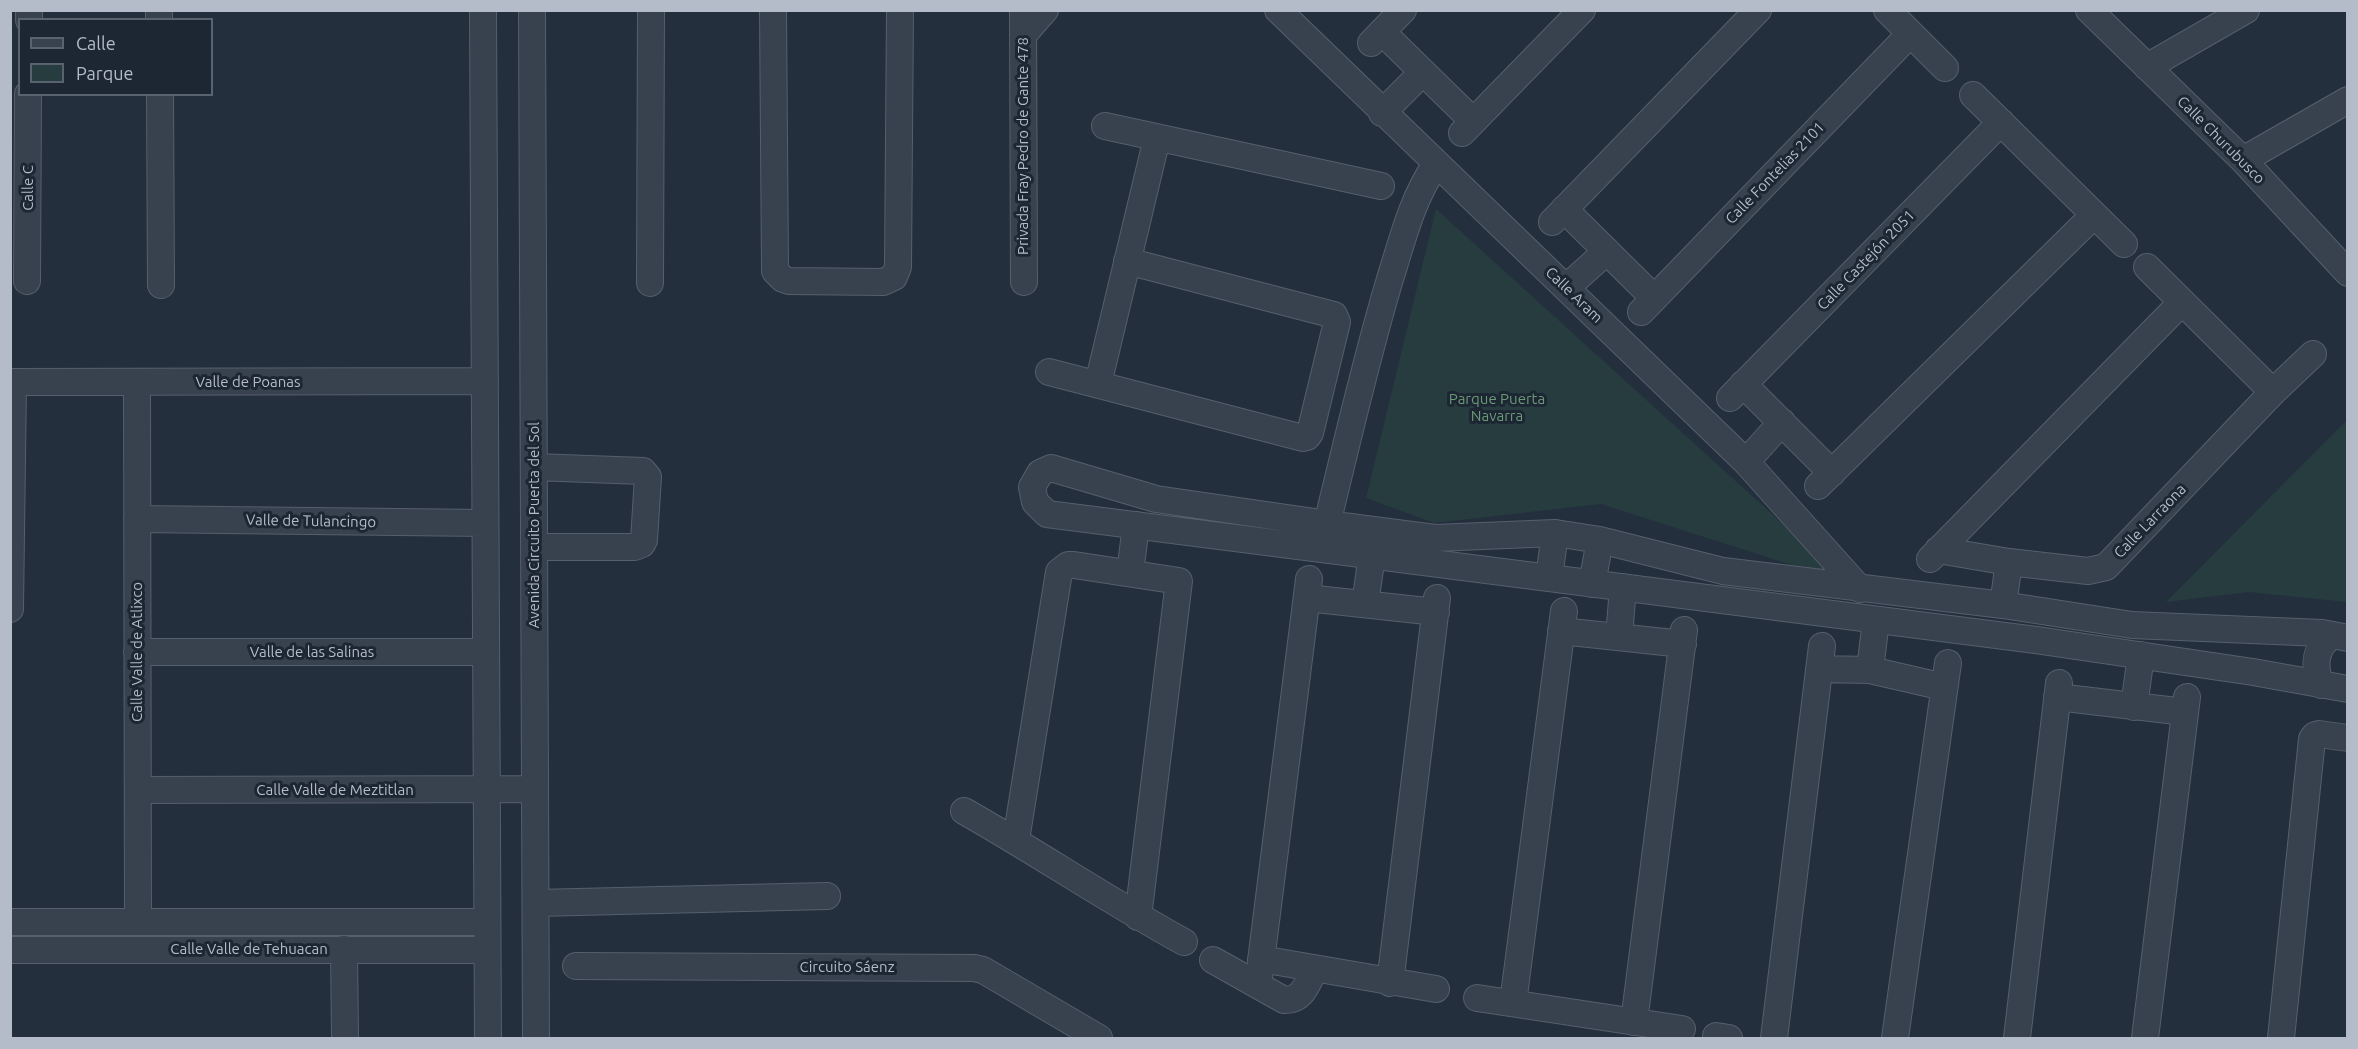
<!DOCTYPE html>
<meta charset="utf-8">
<style>
body{margin:0}
#map{position:relative;width:2358px;height:1049px;overflow:hidden;background:#242f3e;font-family:Ubuntu,sans-serif}
canvas{display:block}
.frame{position:absolute;inset:0;border:12px solid #b4bcc9;pointer-events:none}
.legend{position:absolute;left:18px;top:18px;width:195px;height:78px;box-sizing:border-box;background:#1d2633;border:2px solid #59626f;margin:0;padding:8px 10px;list-style:none;font-size:18px;color:#b4bcc9}
.legend li{display:flex;align-items:center;gap:12px;height:30px}
.legend b{width:30px;border:2px solid #59626f}
</style>
<div id="map">
<canvas width="2358" height="1049"></canvas>
<div class="frame"></div>
<ul class="legend">
<li><b style="height:8px;background:#38414e"></b>Calle</li>
<li><b style="height:16px;background:#263c3f"></b>Parque</li>
</ul>
</div>
<script>
const ctx = document.querySelector('canvas').getContext('2d');
ctx.lineJoin = 'round';
function fillPath(path, color) {
  ctx.fillStyle = color;
  ctx.fill(path, 'evenodd');
}
function strokePath(path, color, width, dash) {
  ctx.strokeStyle = color;
  ctx.lineWidth = width;
  ctx.lineCap = dash ? 'butt' : 'round';
  ctx.setLineDash(dash || []);
  ctx.stroke(path);
}
function label(font, color, halo, rows, align = 'center') {
  ctx.font = font + ' Ubuntu,sans-serif';
  ctx.lineWidth = 6;
  ctx.setLineDash([]);
  ctx.textBaseline = 'middle';
  ctx.strokeStyle = halo;
  ctx.fillStyle = color;
  for (const [text, x, y, turn = 0] of rows) {
    ctx.save();
    ctx.translate(x, y);
    ctx.rotate((+turn || 0) * Math.PI / 180);
    ctx.textAlign = isNaN(turn) ? turn : align;
    if (halo) ctx.strokeText(text, 0, 0);
    ctx.fillText(text, 0, 0);
    ctx.restore();
  }
}
fillPath(new Path2D(`
 M1436,209L1848,583L1601,504L1434,523L1366,498Z
 M2347,420V602L2249,592L2166,602Z`), '#263c3f');
const minor = new Path2D(`
 M159,10V20
 M483,10L488,1038
 M532,10L536,1038
 M773,10L775,271L783,279L789,281L883,282L894,277L898,267L900,10
 M1023,10L1024,282
 M1278,10L1746,462L1860,589
 M1887,10L1945,68
 M2089,10L2243,160L2348,273
 M29,20V10
 M1382,32L1473,121
 M1023,35L1045,10
 M1371,43L1403,10
 M2147,67L2246,10
 M160,94L161,285
 M1973,95L2124,244
 M1382,113L1423,72
 M1105,126L1381,186
 M1462,133L1582,10
 M2243,160L2348,100
 M1564,209L1654,298
 M1552,222L1758,10
 M2147,267L2273,392
 M27,281L28,94
 M650,283L651,10
 M1567,287L1607,251
 M1641,312L1910,34
 M1049,372L1303,438L1307,437L1310,433L1337,322L1334,315L1127,261
 M10,382L485,381
 M137,382L138,922
 M1098,384L1157,138
 M1743,384L1832,473
 M1730,398L2001,122
 M1746,462L1782,422
 M1818,486L2093,216
 M137,519L485,523
 M1327,524C1347,442 1366,359 1390,279C1403,238 1412,199 1436,164
 M534,547H635L642,544L644,540L648,477L643,471L534,467
 M1938,550L2009,562L2088,571L2106,567L2273,392L2313,354
 M1930,559L2182,302
 M1130,573L1136,525
 M1549,578L1555,533
 M1592,584L1600,540
 M1307,598L1436,612
 M1365,604L1372,555
 M2003,605L2009,562
 M10,609L13,382
 M1561,631L1683,644
 M1619,637L1623,587
 M2348,638L2322,633L2132,625L2003,605L1723,571L1600,540L1555,533L1435,538L1327,524L1156,499L1051,468L1040,473L1032,487L1035,502L1047,514L2036,640L2253,672L2348,689
 M137,652H486
 M1819,669L1870,670L1944,687
 M1870,670L1876,620
 M2321,685C2313,665 2315,648 2332,635
 M2057,697L2185,712
 M2134,707L2141,655
 M138,790L533,789
 M964,811C1038,853 1109,901 1184,942
 M1016,840L1059,572L1068,565H1074L1179,581L1138,917
 M536,903L827,896
 M10,922H487
 M344,949L345,1038
 M10,950H487
 M1261,959L1436,989
 M1213,960L1284,1000C1303,1001 1307,983 1315,969
 M576,966L974,968L983,970L1099,1038
 M1390,983L1437,598
 M1258,985L1309,579
 M1477,998L1682,1029
 M1513,1003L1564,611
 M1634,1022L1684,630
 M1716,1036L1729,1038
 M1774,1038L1822,646
 M1895,1038L1948,663
 M2017,1038L2059,683
 M2145,1038L2187,697
 M2281,1038L2312,739L2315,735L2319,734L2348,738`);
strokePath(minor, '#565f6c', 28);
strokePath(minor, '#38414e', 26);
label('15px', '#b4bcc9', '#1d2633', [
 ["Calle Churubusco",2221,140,45],
 ["Privada Fray Pedro de Gante 478",1023,146,-90],
 ["Calle Fontelias 2101",1775,173,-46],
 ["Calle C",28,188,-90],
 ["Calle Castejón 2051",1866,260,-46],
 ["Calle Aram",1574,295,44],
 ["Valle de Poanas",248,382],
 ["Valle de Tulancingo",311,521,1],
 ["Calle Larraona",2150,521,-46],
 ["Avenida Circuito Puerta del Sol",534,525,-90],
 ["Calle Valle de Atlixco",137,652,-90],
 ["Valle de las Salinas",312,652],
 ["Calle Valle de Meztitlan",335,790],
 ["Calle Valle de Tehuacan",249,949],
 ["Circuito Sáenz",847,967]
]);
label('15px', '#6b9a76', '#1d2633', [
 ["Parque Puerta",1497,399],
 ["Navarra",1497,416]
]);
</script>
